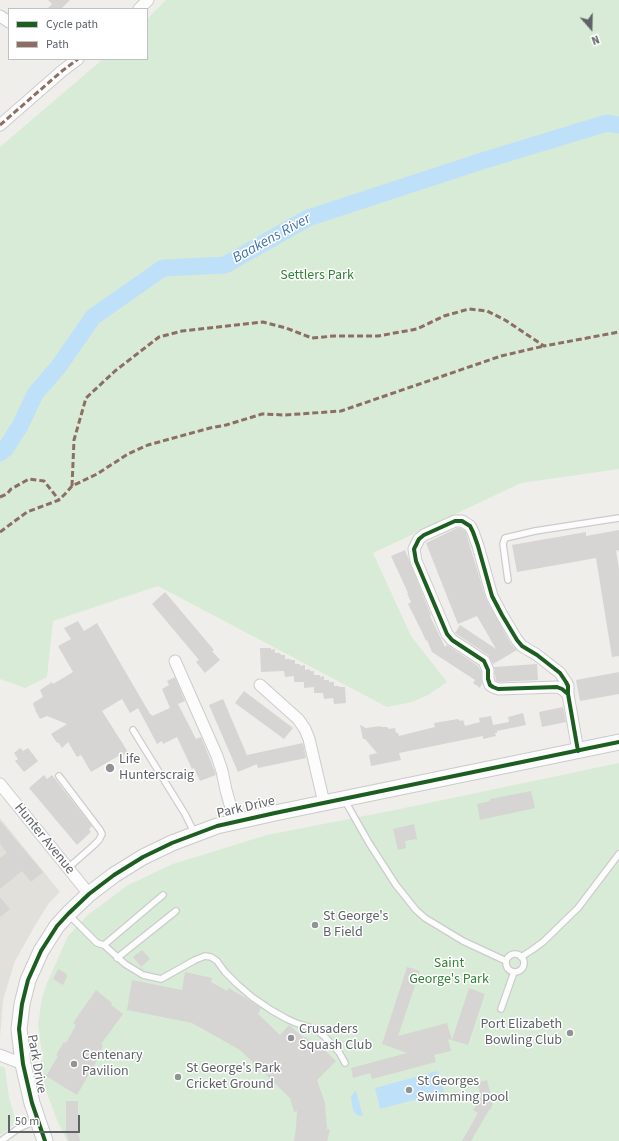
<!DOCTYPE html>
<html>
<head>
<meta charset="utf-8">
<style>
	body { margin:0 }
	#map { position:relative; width:619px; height:1141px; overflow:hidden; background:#efeeea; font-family:"Source Sans 3",sans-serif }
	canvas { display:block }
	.legend { position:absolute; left:8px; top:8px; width:140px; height:52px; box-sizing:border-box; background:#fff; border:1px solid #bfc1c3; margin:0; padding:5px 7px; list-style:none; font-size:12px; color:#5f6368 }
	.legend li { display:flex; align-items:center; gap:8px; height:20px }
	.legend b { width:20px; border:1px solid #bfc1c3 }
	.north { position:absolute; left:571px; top:8px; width:40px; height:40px; -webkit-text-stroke:3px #fff; paint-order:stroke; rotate:160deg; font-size:11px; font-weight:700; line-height:16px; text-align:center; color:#5f6368 }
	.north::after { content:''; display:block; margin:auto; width:14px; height:18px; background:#5f6368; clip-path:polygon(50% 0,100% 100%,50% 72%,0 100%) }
	.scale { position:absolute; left:8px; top:1115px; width:72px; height:18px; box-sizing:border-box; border:2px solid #5f6368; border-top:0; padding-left:5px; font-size:12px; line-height:14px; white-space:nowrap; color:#5f6368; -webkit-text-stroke:3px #fff; paint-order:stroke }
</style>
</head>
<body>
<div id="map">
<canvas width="619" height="1141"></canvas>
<ul class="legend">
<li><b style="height:5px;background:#1b5e20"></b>Cycle path</li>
<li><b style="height:5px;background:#8d6e63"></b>Path</li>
</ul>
<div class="north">N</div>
<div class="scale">50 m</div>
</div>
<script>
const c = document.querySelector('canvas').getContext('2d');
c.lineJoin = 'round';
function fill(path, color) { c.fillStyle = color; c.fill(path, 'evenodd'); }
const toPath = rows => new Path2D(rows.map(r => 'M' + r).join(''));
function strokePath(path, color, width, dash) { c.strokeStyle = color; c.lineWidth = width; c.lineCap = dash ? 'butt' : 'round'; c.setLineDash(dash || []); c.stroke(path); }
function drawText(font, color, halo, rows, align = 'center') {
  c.font = font + ' "Source Sans 3",sans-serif'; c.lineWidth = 3; c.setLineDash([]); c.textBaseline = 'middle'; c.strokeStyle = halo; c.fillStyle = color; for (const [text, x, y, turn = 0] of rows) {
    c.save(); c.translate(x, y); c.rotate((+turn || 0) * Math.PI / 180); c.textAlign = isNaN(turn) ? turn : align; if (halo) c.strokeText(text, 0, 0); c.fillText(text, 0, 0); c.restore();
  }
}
fill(toPath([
	[0,818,60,892,49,903,37,922,15,961,3,1000,0,1037]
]), '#e2e0da');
fill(toPath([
	[166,0,619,0,619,469,521,483,373,553,411,636,447,682,428,695,412,702,387,707,158,586,53,621,47,677,25,688,0,679,0,147,103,59,147,59,147,19],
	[619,763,619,1141,67,1141,57,1120,45,1088,41,1060,43,1060,38,1025,42,998,47,983,68,936,88,915,128,885,173,864,267,835,395,810],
	[0,1066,5,1068,9,1098,17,1124,12,1126,2,1134,0,1134]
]), '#d8ebd6');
fill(toPath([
	[438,1071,444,1092,380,1109,375,1088],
	[355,1091,356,1091,363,1116,357,1115,353,1110,351,1097]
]), '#bfe0f9');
strokePath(toPath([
	[0,453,6,448,20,426,35,394,59,366,93,317,163,268,225,265,308,218,482,161,607,123,619,125]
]), '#bfe0f9', 17);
fill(toPath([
	[48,0,70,0,61,9,47,9,52,4],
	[457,528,460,528,465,531,466,533,486,599,511,644,517,650,493,664,488,655,455,633,460,625,496,649,477,616,458,624,426,543],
	[619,530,619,550,616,551,619,569,619,656,612,657,596,558,517,572,512,545,586,532,586,536],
	[405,550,431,615,430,616,445,647,447,645,478,666,481,671,482,684,480,688,473,683,475,680,432,652,427,640,426,641,421,630,408,604,411,602,407,593,408,593,391,556],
	[165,592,214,650,212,651,220,660,205,673,196,662,199,660,152,604],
	[78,621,84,631,97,623,150,714,151,714,152,716,170,708,162,689,169,685,167,681,175,677,185,701,178,704,196,739,201,737,210,759,216,775,200,781,194,768,192,769,177,737,163,744,162,741,157,744,138,708,130,713,122,699,102,711,128,752,121,757,120,755,91,772,81,755,77,757,68,742,62,748,58,742,57,743,51,734,67,724,47,716,40,719,35,710,36,710,33,705,34,704,33,703,43,697,40,690,52,682,53,684,73,672,58,646,71,639,64,628],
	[260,648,271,648,271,650,275,649,275,653,280,653,281,655,285,655,285,659,290,659,291,660,295,660,295,664,300,664,300,666,305,665,305,670,310,669,310,671,314,671,314,675,320,675,320,677,324,676,324,680,329,680,329,682,334,682,334,686,339,686,339,687,345,687,346,703,334,704,333,698,324,699,323,693,314,693,314,687,304,688,304,682,294,682,294,676,285,677,284,671,261,672],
	[537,664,538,680,499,682,496,681,494,667],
	[619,672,619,694,580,701,576,680],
	[244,691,293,728,284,739,235,703],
	[223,699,247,755,303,743,306,758,258,768,257,764,238,772,209,705],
	[563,707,566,722,542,727,539,712],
	[523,713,526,725,497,731,497,733,495,733,496,736,483,739,483,736,478,737,399,753,401,760,371,766,369,755,377,753,365,739,363,739,360,725,366,728,381,726,381,727,387,727,389,729,395,728,396,733,398,733,399,736,435,727,434,723,458,719,460,721,463,720,465,726,480,722,479,718,491,716,493,725,509,722,508,717],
	[20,748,23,751,28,748,38,761,24,772,15,761,18,759,14,753],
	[44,775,47,779,52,775,92,826,89,829,91,832,77,845,29,788],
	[531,791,535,808,480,820,477,804,490,801,490,799],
	[0,821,43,872,31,882,22,871,0,889,0,858,7,853,0,844],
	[414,824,417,839,405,841,406,848,398,850,393,829],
	[0,897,10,909,0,917],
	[142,950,150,959,141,967,133,957],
	[407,967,420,971,398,1036,447,1023,452,1040,469,988,485,994,468,1045,448,1039,451,1051,434,1055,436,1062,372,1079,370,1073,353,1078,351,1068,407,1053,382,1044],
	[58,969,67,974,67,977,63,985,53,979],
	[185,972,212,978,211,982,227,991,229,988,247,999,261,1008,258,1014,280,1035,289,1025,304,1038,305,1037,312,1043,315,1041,336,1061,317,1080,325,1103,327,1129,330,1130,327,1141,294,1141,296,1128,297,1111,294,1112,290,1098,240,1050,192,1023,127,1010,132,980,182,990],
	[96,990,112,1003,111,1005,123,1014,101,1044,103,1046,101,1049,103,1050,77,1095,46,1076,58,1056,56,1055,64,1042,66,1043,76,1025,73,1023],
	[487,1080,493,1104,490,1110,489,1110,471,1141,462,1141,478,1113,473,1110,481,1097,477,1083],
	[66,1101,78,1101,78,1133,80,1141,69,1141,66,1133]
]), '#d6d5d3');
const lane = toPath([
	[508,580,503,544,505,538,535,531,619,518],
	[133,730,185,814,195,834],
	[59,776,100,830,102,834,99,840,93,846,68,868],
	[344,799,369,843,396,885,416,910,425,918,463,941,506,961],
	[69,915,97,943,104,945,125,964,143,975,161,979,195,960,205,956,211,957,217,961,225,972,237,984,252,997,271,1010,287,1019,296,1023,315,1029,324,1036,339,1052,345,1063],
	[104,945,163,895],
	'506 963a9 9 0 1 1 18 0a9 9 0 1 1-18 0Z',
	[521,957,532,950,543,942,578,908,619,854],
	[117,958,176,911],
	[501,1009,514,972],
	[1,1141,19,1128,37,1120]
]);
const street = toPath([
	[139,9,148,0],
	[0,16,9,22],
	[0,125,62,71,78,59],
	[175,661,217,756,222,771,226,790,235,822],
	[260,685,298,719,305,729,309,739,324,803],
	[568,694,562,689,557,687,498,689,493,687,490,685,488,679,488,670,484,661,452,640,447,634,416,561,414,549,419,539,424,535,455,521,462,521,470,526,473,532,478,546,492,596,502,615,517,640,522,646,537,655,560,673,566,682,568,686,568,694,578,751],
	[0,784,89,894],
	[0,1055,23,1064]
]);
const secondary = toPath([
	[45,1141,32,1103,23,1064,19,1029,22,1004,28,980,37,960,41,951,57,926,68,914,89,894,114,875,143,857,172,843,217,826,275,813,619,742]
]);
strokePath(lane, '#cbcccc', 8);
strokePath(street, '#cbcccc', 13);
strokePath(secondary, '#cacacb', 17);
strokePath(lane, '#fdfcfc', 5.5);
strokePath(street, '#fdfcfc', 11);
strokePath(secondary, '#fdfcfc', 15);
strokePath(toPath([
	[0,125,62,71,78,59],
	[72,486,74,440,86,398,115,371,159,337,182,331,263,322,286,328,312,338,334,336,378,336,417,329,444,316,469,309,487,311,505,320,544,346,619,332],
	[0,497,7,494,11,489,29,479,44,481,59,500],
	[0,532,27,512,59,500,65,494,72,486,97,474,128,454,148,445,210,428,226,425,262,414,285,415,341,411,501,356,544,346]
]), '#8d6e63', 3, [6, 3]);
strokePath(toPath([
	[568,694,562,689,557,687,498,689,493,687,490,685,488,679,488,670,484,661,452,640,447,634,416,561,414,549,419,539,424,535,455,521,462,521,470,526,473,532,478,546,492,596,502,615,517,640,522,646,537,655,560,673,566,682,568,686,568,694,578,751],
	[45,1141,32,1103,23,1064,19,1029,22,1004,28,980,37,960,41,951,57,926,68,914,89,894,114,875,143,857,172,843,217,826,275,813,619,742]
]), '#1b5e20', 4);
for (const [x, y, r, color] of [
	[110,768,5,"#919496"],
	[315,925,4,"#919496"],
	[570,1033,4,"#919496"],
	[291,1038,4,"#919496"],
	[74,1064,4,"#919496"],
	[178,1077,4,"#919496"],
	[409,1090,4,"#919496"]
]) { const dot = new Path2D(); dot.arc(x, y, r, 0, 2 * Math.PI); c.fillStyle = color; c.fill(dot); strokePath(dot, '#fff', 1.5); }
drawText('14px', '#348238', '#fff', [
	["Settlers Park",317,276],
	["Saint",449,964],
	["George's Park",449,980]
]);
drawText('14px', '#5f6368', '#fff', [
	["Life",119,760],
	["Hunterscraig",119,776],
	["St George's",323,917],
	["B Field",323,933],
	["Port Elizabeth",562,1025,"right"],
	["Bowling Club",562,1041,"right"],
	["Crusaders",299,1030],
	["Squash Club",299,1046],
	["Centenary",82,1056],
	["Pavilion",82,1072],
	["St George's Park",186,1069],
	["Cricket Ground",186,1085],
	["St Georges",417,1082],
	["Swimming pool",417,1098]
], 'left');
drawText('14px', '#5f6368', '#fff', [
	["Park Drive",246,808,-13],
	["Hunter Avenue",44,839,51],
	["Park Drive",36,1064,80]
]);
drawText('italic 15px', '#4174aa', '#fff', [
	["Baakens River",272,239,-29]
]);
</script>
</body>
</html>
